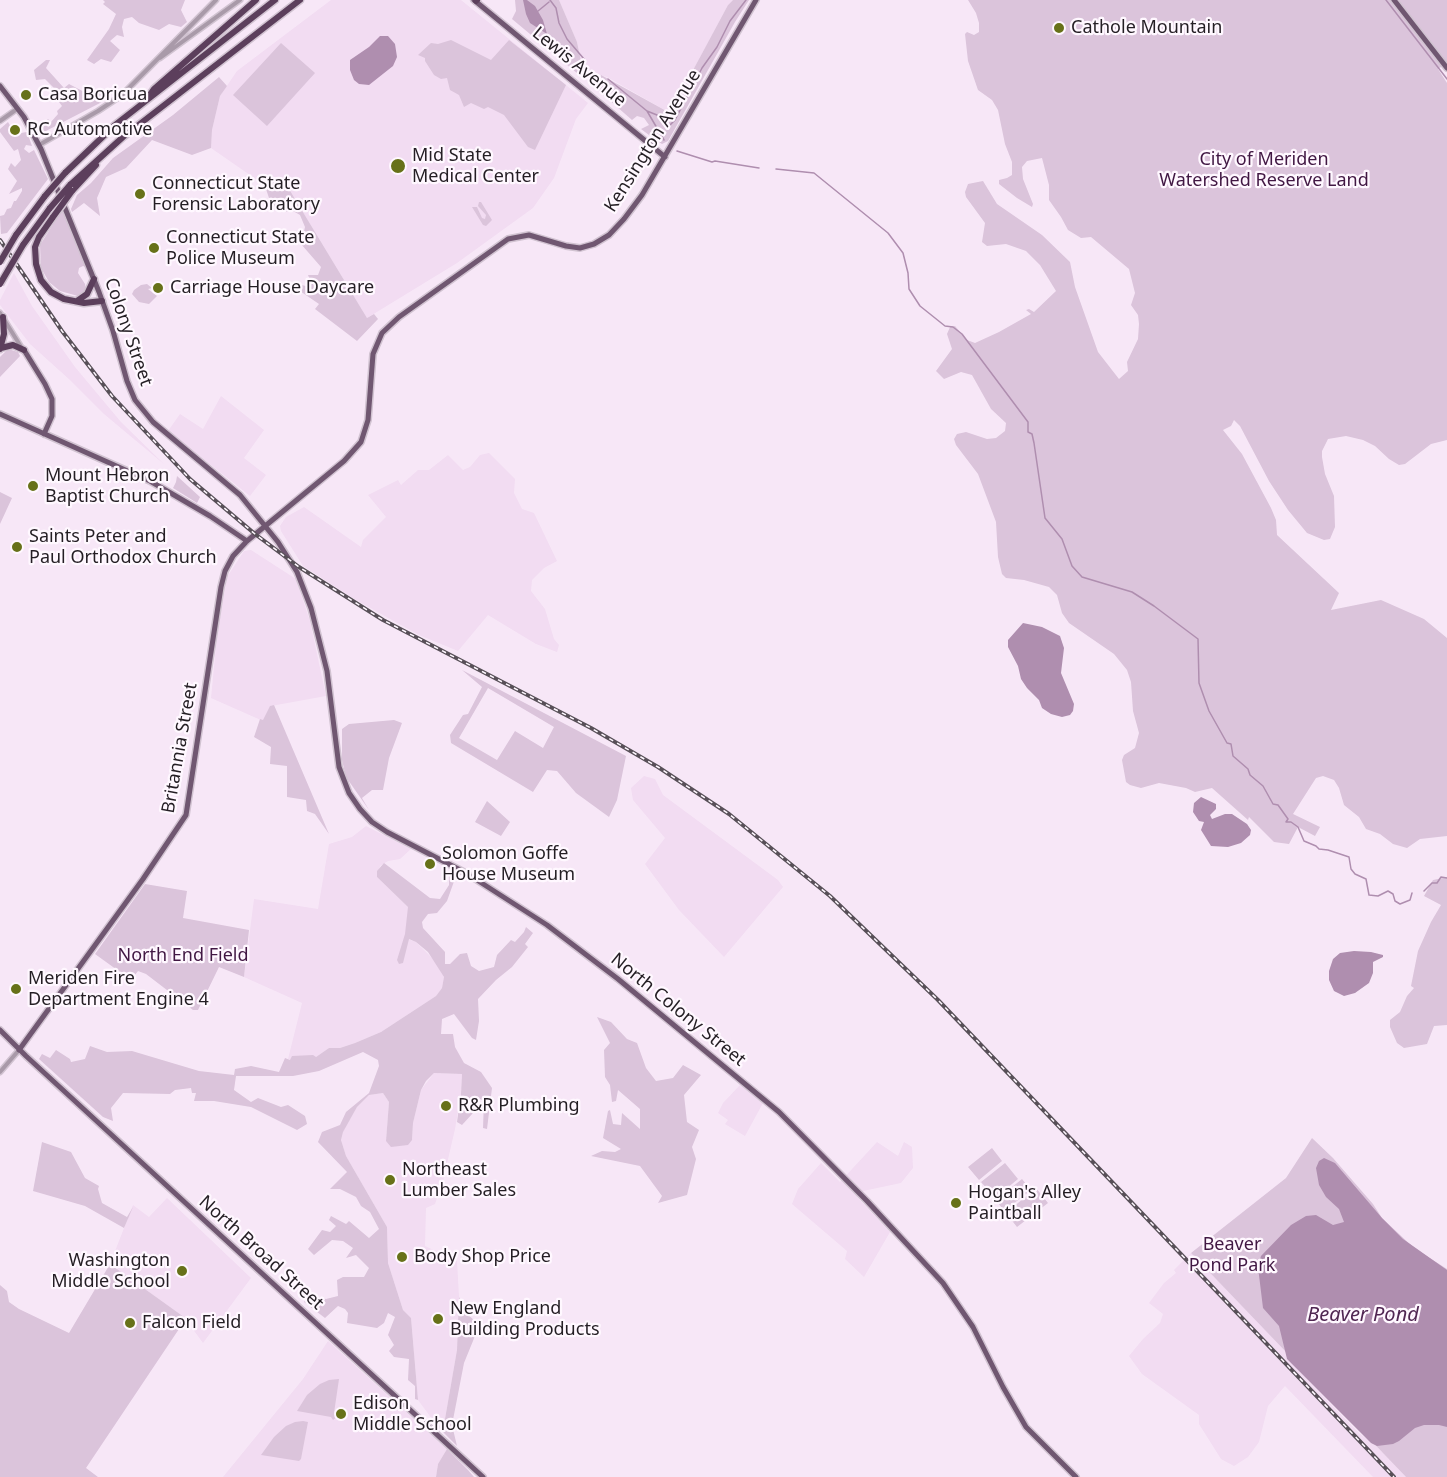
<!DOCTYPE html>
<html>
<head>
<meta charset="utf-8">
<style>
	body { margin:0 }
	canvas { display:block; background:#f7e7f7 }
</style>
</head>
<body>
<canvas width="1447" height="1477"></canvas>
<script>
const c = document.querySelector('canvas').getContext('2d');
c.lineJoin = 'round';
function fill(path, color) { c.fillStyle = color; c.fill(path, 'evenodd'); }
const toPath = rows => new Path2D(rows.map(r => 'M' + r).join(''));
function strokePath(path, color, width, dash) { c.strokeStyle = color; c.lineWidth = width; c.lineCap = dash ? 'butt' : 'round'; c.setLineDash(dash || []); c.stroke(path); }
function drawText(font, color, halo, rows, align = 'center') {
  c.font = font + ' "Noto Sans",sans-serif'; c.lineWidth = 4.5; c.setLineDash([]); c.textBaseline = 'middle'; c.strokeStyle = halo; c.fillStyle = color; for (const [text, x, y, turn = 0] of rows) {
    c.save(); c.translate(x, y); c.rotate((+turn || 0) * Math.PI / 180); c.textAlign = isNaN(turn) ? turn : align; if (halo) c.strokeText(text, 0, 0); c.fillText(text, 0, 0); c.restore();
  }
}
fill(toPath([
	[331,0,461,0,588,103,576,119,554,178,533,208,457,263,367,318,289,189,262,180,260,182,211,148,212,130,220,96,237,71],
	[559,0,733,0,728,5,670,113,607,77,591,72,582,66,577,42],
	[14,273,32,306,75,367,121,422,165,465,104,414,70,380,30,344,0,305,0,300],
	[221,396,264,430,244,458,266,475,250,496,168,431,180,414,203,429],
	[489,453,515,479,514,493,522,509,534,513,557,561,544,568,532,580,531,591,545,609,554,639,559,645,557,652,536,644,488,615,458,651,419,635,356,600,303,566,281,531,280,526,286,517,304,507,361,547,363,540,386,517,368,495,398,480,401,485,418,470,429,470,448,455,463,470,470,467,480,455],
	[251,550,296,579,310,621,326,696,271,706,263,721,211,698,217,636,227,577,244,551],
	[644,776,655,779,663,795,778,880,783,887,724,957,679,910,645,864,665,838,633,800,631,788],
	[366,826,411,849,400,859,388,861,380,866,377,877,408,907,408,939,416,942,436,962,444,977,442,988,436,996,381,1032,355,1043,340,1048,329,1048,316,1057,291,1060,288,1059,302,1003,244,977,254,899,318,909,329,844,352,837],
	[434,1073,462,1074,461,1094,455,1129,443,1181,435,1204,426,1208,425,1246,457,1261,459,1297,457,1350,445,1419,438,1427,418,1400,411,1318,403,1310,388,1263,387,1227,346,1156,341,1140,343,1131,357,1107,369,1095,383,1093,389,1102,386,1141,412,1140,413,1123,421,1090],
	[740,1085,763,1103,745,1136,725,1124,728,1120,718,1113,723,1103],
	[877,1142,898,1156,904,1142,912,1147,913,1168,901,1183,863,1191,857,1197,890,1232,864,1277,845,1259,847,1251,792,1204,798,1189,821,1163,840,1182],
	[167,1198,251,1278,203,1343,184,1317,110,1264,133,1205,149,1217],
	[1191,1253,1285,1351,1287,1359,1359,1433,1375,1445,1406,1477,1373,1477,1285,1386,1268,1406,1259,1442,1248,1457,1234,1466,1221,1459,1199,1424,1199,1415,1142,1374,1129,1356,1143,1339,1160,1323,1163,1314,1149,1303,1164,1283,1176,1273,1174,1270],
	[328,1341,447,1449,438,1464,436,1477,223,1477,303,1379]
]), '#f2dcf2');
fill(toPath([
	[103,0,185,0,181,10,187,22,181,27,169,24,159,30,139,23,132,17,124,19,122,27,124,37,117,35,110,41,120,50,111,62,101,59,94,64,87,60,109,29,116,14,103,4,105,2],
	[515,0,559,0,577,42,582,66,589,70,586,74,582,76,578,74,512,19,516,11],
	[733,0,749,0,735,22,668,141,662,144,653,138,641,129,649,125,644,118,637,116,632,120,600,92,598,82,601,75,670,113,728,5],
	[968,0,1447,0,1447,63,1438,69,1447,83,1447,440,1431,444,1405,464,1399,465,1389,459,1375,446,1363,440,1346,436,1328,439,1322,451,1322,457,1325,474,1334,496,1335,527,1330,539,1324,540,1307,533,1288,510,1269,481,1240,426,1234,420,1231,426,1223,430,1242,454,1271,508,1276,520,1277,535,1339,593,1331,610,1381,600,1424,619,1447,638,1447,836,1420,839,1407,848,1393,844,1380,834,1366,829,1359,817,1344,805,1339,788,1334,780,1323,776,1316,778,1293,814,1320,827,1315,836,1298,827,1289,844,1274,842,1249,817,1248,820,1212,788,1195,792,1186,788,1159,783,1141,788,1130,785,1126,782,1122,760,1124,755,1135,748,1139,733,1133,711,1131,682,1127,670,1114,654,1069,623,1062,613,1057,595,1049,587,1024,580,1006,578,1002,574,998,557,996,522,978,474,956,445,954,439,957,434,966,432,987,439,996,438,1005,431,1006,423,991,409,972,375,961,372,944,379,936,371,952,349,947,334,950,327,955,326,967,340,975,343,999,332,1031,314,1026,310,1029,309,1034,312,1056,291,1040,265,1026,251,1006,244,987,246,982,242,985,223,966,197,965,192,968,184,983,181,997,204,1042,235,1070,262,1075,287,1098,352,1119,379,1128,371,1127,362,1138,339,1139,324,1138,315,1131,305,1135,293,1129,269,1091,237,1081,238,1068,230,1061,217,1049,200,1049,185,1042,158,1027,161,1022,167,1023,179,1033,204,1032,207,1017,198,999,184,999,180,1007,178,1012,175,1012,162,1005,144,998,110,992,100,978,90,968,61,965,34,967,32,974,35,979,32,979,23,976,13],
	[451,40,491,60,509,40,566,85,535,150,528,147,504,115,488,107,484,109,471,103,464,107,459,95,450,90,447,78,441,79,434,75,425,61,425,58,418,55,431,43,438,44],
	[281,43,315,73,267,126,233,95],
	[46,60,50,60,46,68,64,88,69,84,92,96,105,92,110,95,100,103,40,134,38,131,46,124,45,122,48,119,51,122,58,114,57,111,62,106,59,102,65,93,54,88,45,79,36,80,34,70],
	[219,77,227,86,220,96,212,130,211,148,192,155,152,140,126,168,106,177,97,198,100,216,84,203,72,212,71,209,77,195,91,183,113,158,173,115],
	[8,122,15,134,27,132,32,146,26,145,24,149,29,153,34,150,48,179,7,233,1,234,0,216,4,215,7,209,11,208,14,201,16,201,22,191,22,188,9,194,17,181,8,169,11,163,15,167,21,160,18,149,14,151,0,132,0,129],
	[262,180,271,180,289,189,367,318,374,314,378,319,357,341,315,309,319,304,294,287,295,283,309,287,310,280,308,275,318,275,321,267,301,244,305,227,300,215,293,211,282,212,271,204,266,189,260,182],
	[479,202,481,202,492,220,486,226,483,225,472,207,477,207,482,218,485,219,486,215,478,206],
	[62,210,86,267,83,266,79,268,78,273,85,284,86,290,78,296,60,291,49,282,41,268,40,245],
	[147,284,152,288,148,289,157,296,149,304,139,302,132,294,134,290,141,285],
	[8,349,18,352,20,356,0,377,0,357],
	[177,476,200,497,197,503,173,488,176,482],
	[0,492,12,498,0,524],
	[462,670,626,756,617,800,609,817,576,793,557,771,547,770,533,792,451,743,450,735,463,715,468,714,482,687],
	[488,688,554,727,543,748,515,731,497,760,459,738],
	[274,705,329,834,315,814,307,811,306,800,287,797,287,766,270,764,271,747,254,737,260,719,263,720,270,706],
	[394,720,402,723,389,758,383,790,372,790,362,798,369,810,346,777,342,760,342,729,349,724],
	[487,801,510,822,501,836,475,822],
	[384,863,430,898,440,899,449,885,449,876,457,873,447,901,437,913,428,914,422,922,423,928,445,952,445,964,450,964,460,954,467,953,471,966,479,971,494,967,497,955,511,940,515,942,524,932,526,927,533,933,525,944,528,947,512,967,496,980,478,999,479,1021,476,1040,472,1038,454,1014,442,1019,441,1034,453,1034,455,1047,464,1063,481,1072,492,1088,487,1129,483,1128,484,1101,480,1099,473,1102,473,1113,462,1125,457,1122,461,1094,462,1074,434,1073,426,1081,421,1090,413,1123,412,1140,408,1145,391,1147,386,1141,389,1102,383,1093,369,1095,357,1107,343,1132,341,1140,346,1156,387,1227,388,1263,403,1310,411,1318,418,1400,415,1399,415,1386,408,1380,409,1359,394,1357,389,1351,394,1345,388,1335,395,1317,388,1313,384,1323,377,1328,347,1323,348,1313,345,1309,338,1306,325,1318,304,1302,310,1295,326,1299,338,1296,337,1280,343,1277,364,1277,369,1268,356,1255,346,1258,353,1248,343,1241,332,1240,314,1255,308,1249,322,1230,330,1232,336,1226,329,1220,331,1216,346,1224,349,1221,369,1238,379,1229,370,1212,361,1206,356,1197,340,1189,330,1189,347,1172,318,1142,322,1132,340,1125,346,1112,369,1093,379,1066,378,1060,363,1052,319,1071,293,1076,236,1076,234,1090,251,1102,258,1098,281,1107,288,1105,305,1116,307,1124,297,1130,251,1107,214,1101,194,1101,196,1093,192,1093,191,1088,175,1090,170,1094,123,1093,111,1108,113,1121,103,1117,39,1059,42,1054,50,1058,56,1050,70,1059,71,1062,85,1059,90,1046,107,1052,132,1051,199,1071,234,1075,235,1069,251,1066,279,1072,285,1058,290,1060,292,1056,313,1055,316,1057,329,1048,340,1048,355,1043,381,1032,436,996,442,988,444,977,428,952,416,942,409,939,403,963,399,964,397,960,405,934,408,907,377,877,377,871],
	[1447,877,1447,1025,1434,1026,1427,1044,1404,1048,1397,1043,1390,1027,1390,1020,1400,1012,1407,996,1414,988,1411,986,1418,951,1431,922,1441,905,1424,896,1433,880],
	[145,884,187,891,183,918,249,930,244,977,219,967,198,1010,193,1010,146,974,138,971,131,980,95,954],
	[597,1017,611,1022,627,1039,637,1043,646,1068,656,1081,673,1078,683,1065,701,1075,684,1095,687,1122,699,1130,692,1147,696,1159,687,1195,658,1203,662,1196,640,1166,591,1156,602,1151,615,1152,621,1149,603,1138,608,1111,610,1110,613,1124,621,1125,622,1113,640,1129,640,1109,618,1090,616,1101,612,1102,610,1085,605,1077,604,1050,610,1043],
	[1312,1138,1333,1158,1373,1204,1382,1218,1414,1248,1447,1269,1447,1477,1406,1477,1191,1253,1286,1178],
	[42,1142,71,1152,85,1178,99,1186,98,1189,102,1203,127,1217,133,1207,124,1228,85,1206,33,1191],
	[992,1148,1002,1161,979,1180,968,1167],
	[1005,1163,1018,1179,995,1198,981,1182],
	[1022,1179,1031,1190,1004,1211,996,1200],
	[1036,1188,1048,1203,1017,1227,1006,1213],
	[110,1264,184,1317,179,1329,86,1468,98,1477,0,1477,0,1285,7,1291,9,1302,19,1309,69,1333],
	[459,1297,466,1313,483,1328,475,1336,464,1363,452,1425,457,1446,438,1427,445,1419,457,1350],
	[339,1379,334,1413,337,1417,333,1420,331,1417,297,1411,307,1395,320,1384,329,1380],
	[303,1421,308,1422,301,1459,299,1461,261,1455,274,1437,286,1426,295,1422],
	[447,1449,468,1470,474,1477,436,1477,438,1464]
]), '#dbc4db');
fill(toPath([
	[523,0,527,0,535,6,543,20,547,34,530,23,526,14],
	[380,36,388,36,395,44,397,57,393,66,369,85,359,84,354,80,350,70,350,60,369,47],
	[1023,623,1042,627,1060,636,1064,648,1061,673,1074,704,1073,711,1070,715,1062,717,1051,714,1042,708,1039,700,1027,688,1021,679,1018,666,1008,647,1008,640],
	[1201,797,1216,804,1216,809,1210,815,1212,819,1225,814,1232,814,1247,824,1251,830,1250,835,1241,843,1228,847,1211,846,1201,830,1204,822,1199,821,1193,812,1194,803],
	[1354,951,1371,952,1383,955,1383,957,1373,962,1373,973,1369,983,1355,993,1344,996,1334,991,1329,980,1329,971,1333,959,1340,953],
	[1324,1158,1335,1163,1382,1218,1403,1239,1447,1270,1447,1427,1439,1425,1424,1425,1415,1428,1399,1441,1393,1444,1377,1446,1371,1443,1287,1359,1279,1326,1263,1308,1258,1267,1261,1256,1291,1225,1306,1216,1316,1215,1333,1225,1344,1222,1339,1209,1326,1197,1319,1185,1316,1168,1319,1161]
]), '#af8eaf');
strokePath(toPath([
	[550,0,556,8,559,23,567,39,584,59],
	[1386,0,1447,79],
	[538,11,549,2],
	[608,79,647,111,664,140],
	[647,111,657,115,665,126,669,126,675,120,702,68,717,47,730,21,746,0],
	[677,151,712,162,715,161,759,168],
	[776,169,814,173,888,233,903,253,908,273,909,289,920,306,945,326,953,327,962,334,1028,422,1028,432,1032,434,1034,443,1045,518,1062,539,1072,566,1082,577,1132,592,1154,606,1198,639,1199,683,1209,711,1227,743,1231,744,1233,756,1248,769,1250,775,1263,786,1273,804,1278,805,1288,819,1286,822,1291,822,1298,827,1304,841,1316,846,1319,849,1328,850,1349,857,1351,869,1355,874,1366,879,1369,895,1378,896,1388,891,1393,894,1395,901,1400,904,1410,900,1412,893],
	[1424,891,1432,883,1437,883,1441,877,1447,878]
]), '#af8eaf', 1.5);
const minor = toPath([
	[160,58,240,0],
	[0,121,17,109],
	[39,145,98,111,122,95,216,0],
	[0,313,23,350],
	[0,1072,19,1050]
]);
const major = toPath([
	[474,0,665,157],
	[1394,0,1447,68],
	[0,86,24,117,41,149,99,292,113,331,127,381,135,400,153,422,240,495,278,542,297,572,311,608,327,671,339,767,349,793,360,809,372,822,387,832,466,873,547,925,618,979,779,1112,867,1201,943,1283,973,1327,1003,1387,1026,1427,1076,1477],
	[24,350,45,384,52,399,52,416,44,434],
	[0,414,150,481,210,516,247,541],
	[0,1030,26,1056,483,1477],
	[19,1050,143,879,186,815,221,587,225,571,233,556,247,541,344,461,361,442,368,420,373,354,382,333,399,317,508,239,529,235,566,246,580,248,594,244,609,235,624,219,642,195,756,0]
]);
const highway = toPath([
	[476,1,477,0],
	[149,96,154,89,256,0],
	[65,173,115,125,275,0],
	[70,185,123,137,300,0],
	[72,191,96,165],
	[53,217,39,237,35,247,36,264,41,280,51,292,64,299,84,303,102,301],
	[16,235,45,196],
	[23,245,50,208],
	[77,301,87,294,94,279],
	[1,348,13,345,24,350],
	[0,349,4,334,3,317]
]);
strokePath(minor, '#d1c3d1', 7);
strokePath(major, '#d1c3d1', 8);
strokePath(highway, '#d1c3d1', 9);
strokePath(minor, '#a99aa9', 4);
strokePath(major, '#705771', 5);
strokePath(highway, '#5c3f5c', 6);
const rail = toPath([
	[0,240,62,331,112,396,190,479,255,534,299,567,383,620,591,728,658,767,729,814,830,896,938,1000,1394,1477]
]);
strokePath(rail, '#585058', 4);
strokePath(rail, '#fff8ff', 1.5, [4.5]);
const highwayBridge = toPath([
	[45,196,65,173],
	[50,208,70,185],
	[53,217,72,191],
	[0,262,16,235],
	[0,284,23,245]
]);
strokePath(highwayBridge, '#d1c3d1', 9, []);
strokePath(highwayBridge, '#5c3f5c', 6);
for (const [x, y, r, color] of [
	[1059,28,6,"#677119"],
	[26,95,6,"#677119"],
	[15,130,6,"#677119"],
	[398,166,8,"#677119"],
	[140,194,6,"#677119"],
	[154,248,6,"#677119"],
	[158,288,6,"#677119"],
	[33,486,6,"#677119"],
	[17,547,6,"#677119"],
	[430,864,6,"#677119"],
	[16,989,6,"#677119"],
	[446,1106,6,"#677119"],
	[390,1180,6,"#677119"],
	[956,1203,6,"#677119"],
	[402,1257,6,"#677119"],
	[182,1271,6,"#677119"],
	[438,1319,6,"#677119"],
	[130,1323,6,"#677119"],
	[341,1414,6,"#677119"]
]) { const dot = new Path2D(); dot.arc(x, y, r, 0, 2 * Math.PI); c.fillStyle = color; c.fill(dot); strokePath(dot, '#fff8ff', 2); }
drawText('18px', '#241e24', '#fff8ff', [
	["Cathole Mountain",1071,28],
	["Casa Boricua",38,95],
	["RC Automotive",27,130],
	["Mid State",412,156],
	["Medical Center",412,177],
	["Connecticut State",152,184],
	["Forensic Laboratory",152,205],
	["Connecticut State",166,238],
	["Police Museum",166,259],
	["Carriage House Daycare",170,288],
	["Mount Hebron",45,476],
	["Baptist Church",45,497],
	["Saints Peter and",29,537],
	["Paul Orthodox Church",29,558],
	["Solomon Goffe",442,854],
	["House Museum",442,875],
	["Meriden Fire",28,979],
	["Department Engine 4",28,1000],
	["R&R Plumbing",458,1106],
	["Northeast",402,1170],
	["Lumber Sales",402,1191],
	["Hogan's Alley",968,1193],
	["Paintball",968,1214],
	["Body Shop Price",414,1257],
	["Washington",170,1261,"right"],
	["Middle School",170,1282,"right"],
	["New England",450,1309],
	["Building Products",450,1330],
	["Falcon Field",142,1323],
	["Edison",353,1404],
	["Middle School",353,1425]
], 'left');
drawText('18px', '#241e24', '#fff8ff', [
	["Lewis Avenue",579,67,39],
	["Kensington Avenue",653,141,-58],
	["Colony Street",128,332,71],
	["Britannia Street",180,748,-80],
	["North Colony Street",678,1010,39],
	["North Broad Street",261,1253,42]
]);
drawText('18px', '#411743', '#fff8ff', [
	["City of Meriden",1264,160],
	["Watershed Reserve Land",1264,181],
	["North End Field",183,956],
	["Beaver",1232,1245],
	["Pond Park",1232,1266]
]);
drawText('italic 20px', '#502652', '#fff8ff', [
	["Beaver Pond",1363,1315]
]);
</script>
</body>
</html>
